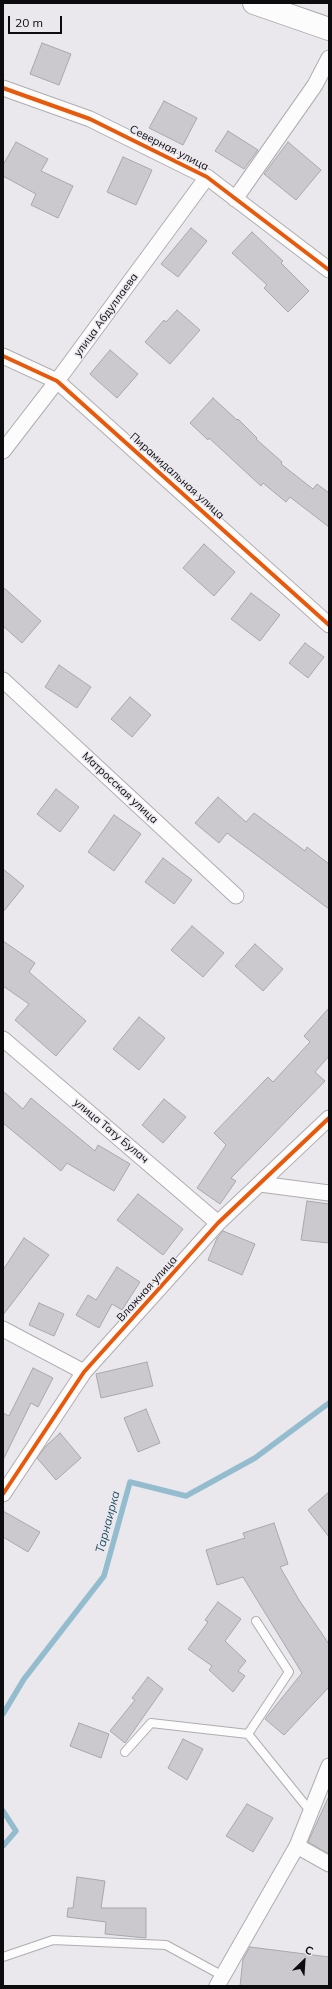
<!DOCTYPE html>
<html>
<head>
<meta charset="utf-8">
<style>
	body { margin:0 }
	#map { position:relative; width:332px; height:1989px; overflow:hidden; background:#ebe8ed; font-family:Mulish,sans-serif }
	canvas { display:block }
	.frame { position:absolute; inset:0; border:4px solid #0c0b0d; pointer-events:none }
	.north { position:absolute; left:284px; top:1941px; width:40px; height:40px; -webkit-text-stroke:3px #ebe7ee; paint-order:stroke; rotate:25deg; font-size:11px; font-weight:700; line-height:16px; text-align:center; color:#0c0b0d }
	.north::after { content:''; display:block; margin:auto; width:14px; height:18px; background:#0c0b0d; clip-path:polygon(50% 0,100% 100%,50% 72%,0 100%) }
	.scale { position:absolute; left:8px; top:16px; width:54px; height:18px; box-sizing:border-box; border:2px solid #0c0b0d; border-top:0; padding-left:5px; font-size:12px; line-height:14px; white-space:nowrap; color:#0c0b0d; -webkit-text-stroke:3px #ebe7ee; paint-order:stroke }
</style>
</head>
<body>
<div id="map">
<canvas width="332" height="1989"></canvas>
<div class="frame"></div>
<div class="north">С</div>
<div class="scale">20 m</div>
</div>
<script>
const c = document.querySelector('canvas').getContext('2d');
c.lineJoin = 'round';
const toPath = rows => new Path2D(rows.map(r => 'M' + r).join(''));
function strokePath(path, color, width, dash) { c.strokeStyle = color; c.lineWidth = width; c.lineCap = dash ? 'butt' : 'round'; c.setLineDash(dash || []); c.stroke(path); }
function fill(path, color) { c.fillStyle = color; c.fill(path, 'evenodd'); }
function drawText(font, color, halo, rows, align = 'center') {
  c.font = font + ' Mulish,sans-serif'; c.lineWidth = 3; c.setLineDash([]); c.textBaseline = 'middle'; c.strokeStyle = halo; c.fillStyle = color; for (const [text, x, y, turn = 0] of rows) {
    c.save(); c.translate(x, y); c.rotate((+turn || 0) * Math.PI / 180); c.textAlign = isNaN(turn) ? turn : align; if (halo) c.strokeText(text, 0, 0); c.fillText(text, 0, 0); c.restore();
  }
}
strokePath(toPath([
	[3,1714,24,1679,104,1576,130,1482,186,1496,255,1458,329,1403],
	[3,1811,16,1831,3,1846]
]), '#93bdce', 5.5);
const building = toPath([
	[42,43,71,54,59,85,30,74,42,43],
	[164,101,197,118,183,145,149,128,164,101],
	[228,131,258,150,244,169,215,151,228,131],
	[16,142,48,159,41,171,73,186,58,218,31,205,36,194,3,176,3,165,16,142],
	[288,142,321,170,296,200,264,174,288,142],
	[123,157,152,170,136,205,107,192,123,157],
	[191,228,207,241,178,277,161,264,191,228],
	[252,232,283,261,281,263,309,291,288,312,264,288,267,285,232,253,252,232],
	[177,310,200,330,170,364,145,342,164,320,166,322,177,310],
	[110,350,138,374,117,398,90,374,110,350],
	[213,398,237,420,238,419,257,438,256,439,282,462,281,464,313,489,317,484,329,493,329,527,290,497,286,502,263,483,261,486,209,438,208,440,190,423,213,398],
	[204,544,235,572,214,596,183,568,204,544],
	[3,587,41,621,22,643,3,626,3,587],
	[251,593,280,615,260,641,231,619,251,593],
	[305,643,324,657,308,678,289,663,305,643],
	[59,665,91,687,77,708,45,687,59,665],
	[130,697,151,715,132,737,111,719,130,697],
	[56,789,79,807,60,832,37,814,56,789],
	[218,797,246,822,254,813,305,851,307,847,329,864,329,909,227,833,219,843,195,823,218,797],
	[114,815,141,834,114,871,88,852,114,815],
	[163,858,192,880,174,904,145,882,163,858],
	[3,869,24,886,3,912,3,869],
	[192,926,224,953,203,977,171,950,192,926],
	[3,941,35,963,29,972,86,1021,56,1056,15,1020,29,1004,3,986,3,941],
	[255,944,283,969,263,991,235,966,255,944],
	[329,1008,329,1056,315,1072,325,1081,231,1178,236,1181,220,1204,197,1188,226,1145,214,1133,268,1077,273,1082,310,1042,304,1036,329,1008],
	[139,1017,165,1038,139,1070,113,1049,139,1017],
	[3,1091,23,1109,31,1098,95,1151,98,1145,130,1164,114,1191,67,1163,61,1171,3,1123,3,1091],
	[164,1099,186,1117,163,1143,142,1125,164,1099],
	[138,1194,183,1229,163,1255,117,1220,138,1194],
	[307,1201,329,1204,329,1243,301,1240,307,1201],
	[223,1231,255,1244,242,1275,208,1260,217,1238,223,1231],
	[24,1238,49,1255,3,1315,3,1270,24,1238],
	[117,1267,140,1282,122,1310,112,1304,99,1328,76,1315,88,1295,96,1300,117,1267],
	[39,1303,64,1314,54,1336,29,1325,39,1303],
	[147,1362,153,1386,101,1398,96,1374,147,1362],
	[33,1368,53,1378,38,1407,31,1403,3,1460,3,1413,9,1416,33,1368],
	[146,1409,160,1443,138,1452,124,1418,146,1409],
	[60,1433,81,1458,56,1480,37,1458,46,1446,60,1433],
	[329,1492,329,1537,308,1510,329,1492],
	[3,1511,40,1532,28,1552,3,1537,3,1511],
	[274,1523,288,1564,280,1567,299,1600,329,1644,329,1687,284,1735,265,1719,302,1673,243,1577,217,1585,206,1550,245,1538,243,1533,274,1523],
	[218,1602,241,1619,225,1641,246,1661,238,1671,245,1676,233,1692,209,1670,212,1666,188,1649,208,1622,205,1620,218,1602],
	[148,1677,163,1689,125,1743,110,1731,135,1700,132,1698,148,1677],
	[79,1723,109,1734,101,1758,70,1746,79,1723],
	[183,1739,203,1749,187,1780,168,1768,183,1739],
	[329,1796,329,1854,308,1842,329,1796],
	[247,1804,273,1818,253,1852,226,1836,247,1804],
	[77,1877,105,1881,101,1908,146,1908,146,1938,105,1934,106,1922,67,1917,68,1908,73,1908,77,1877],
	[250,1947,329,1957,329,1986,240,1986,243,1959,250,1947]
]);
fill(building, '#cbc9cd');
strokePath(building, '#a9a7aa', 1);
const lane = toPath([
	[256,1621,289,1672,248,1734,311,1812],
	[125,1752,151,1723,248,1734],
	[3,1957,53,1940,166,1945,223,1976]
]);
const street = toPath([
	[3,88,90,119,207,177,329,270],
	[235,199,315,85,329,58],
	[3,356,57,381,329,625],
	[3,451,57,381,207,177],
	[3,680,236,896],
	[3,1039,218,1223],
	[260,1184,329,1193],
	[3,1329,84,1372],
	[3,1494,84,1372,218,1223,329,1118],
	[297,1846,329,1864],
	[217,1986,297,1846,329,1766]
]);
const secondary = toPath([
	[254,3,329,29]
]);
strokePath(lane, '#aeadb0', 10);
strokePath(street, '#aeadb0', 17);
strokePath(secondary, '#aeadb0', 24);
strokePath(lane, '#fcfcfc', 8);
strokePath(street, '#fcfcfc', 15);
strokePath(secondary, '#fcfcfc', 22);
strokePath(toPath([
	[3,88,90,119,207,177,329,270],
	[3,356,57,381,329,625],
	[3,1494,84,1372,218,1223,329,1118]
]), '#e8590c', 4);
drawText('11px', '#0c0b0d', '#ebe7ee', [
	["Северная улица",169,148,27],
	["улица Абдуллаева",106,315,-54],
	["Пирамидальная улица",177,476,42],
	["Матросская улица",120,788,43],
	["улица Тату Булач",111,1131,40],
	["Влажная улица",147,1289,-48]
]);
drawText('italic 12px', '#1b4e5f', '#ebe7ee', [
	["Тарнаирка",108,1522,-75]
]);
</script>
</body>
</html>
